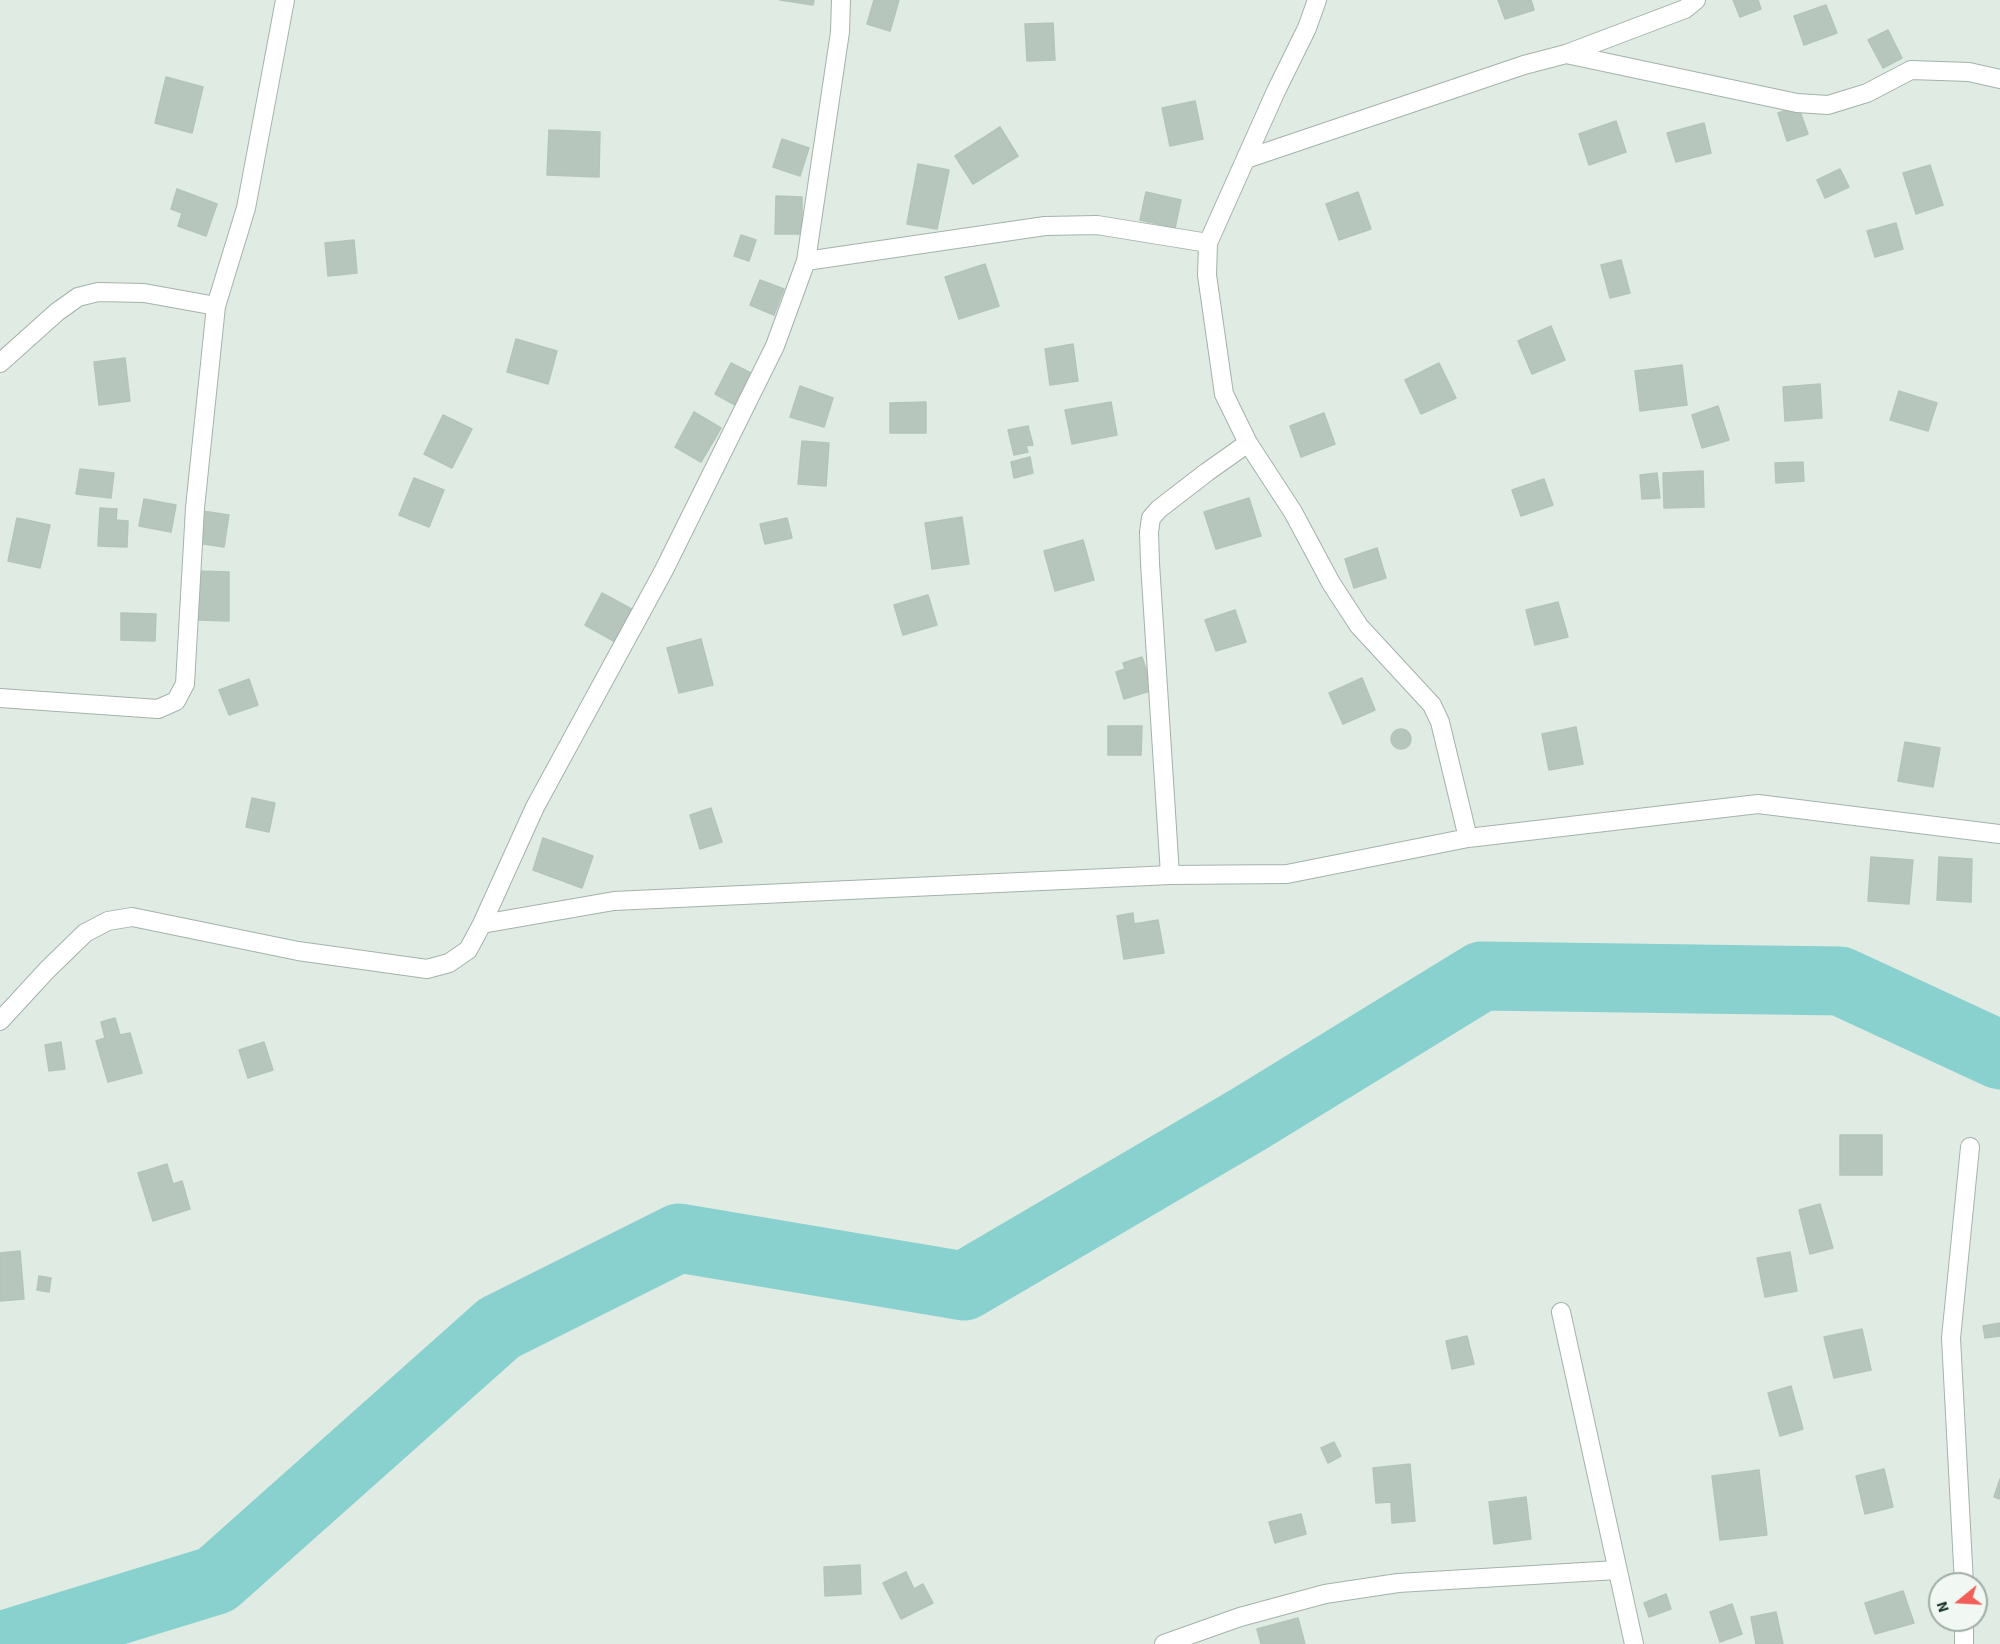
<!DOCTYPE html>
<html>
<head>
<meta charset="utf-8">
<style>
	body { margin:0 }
	#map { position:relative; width:2000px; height:1644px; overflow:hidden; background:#e0ebe4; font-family:"Source Sans 3",sans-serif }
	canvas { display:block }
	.north { position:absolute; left:1928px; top:1572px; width:60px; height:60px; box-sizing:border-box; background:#f1f8f3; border:2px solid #9eada5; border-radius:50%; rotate:252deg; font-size:16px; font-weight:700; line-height:24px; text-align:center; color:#213c2f }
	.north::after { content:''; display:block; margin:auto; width:21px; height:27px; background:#f25f58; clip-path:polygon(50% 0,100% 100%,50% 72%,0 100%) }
</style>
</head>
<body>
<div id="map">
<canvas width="2000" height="1644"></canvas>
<div class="north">N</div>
</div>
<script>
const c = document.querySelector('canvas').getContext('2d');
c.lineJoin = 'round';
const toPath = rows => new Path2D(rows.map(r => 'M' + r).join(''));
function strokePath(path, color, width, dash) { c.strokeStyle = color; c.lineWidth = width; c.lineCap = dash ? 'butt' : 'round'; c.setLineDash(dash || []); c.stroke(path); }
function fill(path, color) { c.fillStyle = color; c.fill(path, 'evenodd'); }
strokePath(toPath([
	[8,1644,216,1580,499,1328,679,1238,964,1286,1249,1119,1482,976,1840,981,2000,1055]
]), '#88d1ce', 69);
const building = toPath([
	[780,0,814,0,813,5,780,0],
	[874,0,899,0,890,31,867,24,874,0],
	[1498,0,1531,0,1534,10,1505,19,1498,0],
	[1733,0,1758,0,1761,9,1740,17,1733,0],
	[1826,5,1837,33,1804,45,1794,16,1826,5],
	[1053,23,1055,60,1027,61,1025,24,1053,23],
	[1888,30,1902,58,1883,68,1868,40,1888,30],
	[166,77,203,87,192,133,155,123,166,77],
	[1195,101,1203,139,1170,146,1162,108,1195,101],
	[1798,106,1808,134,1787,141,1778,113,1798,106],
	[1616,121,1626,152,1589,165,1579,134,1616,121],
	[1704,123,1711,153,1676,162,1667,133,1704,123],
	[1000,127,1018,156,973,184,955,156,1000,127],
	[549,130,600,132,599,177,547,175,549,130],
	[782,139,809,148,800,176,773,167,782,139],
	[918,164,949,170,937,229,907,224,918,164],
	[1930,165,1943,205,1916,214,1903,173,1930,165],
	[1840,169,1849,187,1825,198,1817,180,1840,169],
	[177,189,217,204,206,236,178,226,182,213,171,209,177,189],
	[1146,192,1181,200,1175,228,1140,220,1146,192],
	[1358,192,1371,229,1339,240,1326,204,1358,192],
	[776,196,802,197,802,234,775,234,776,196],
	[1896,223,1903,249,1875,257,1867,231,1896,223],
	[741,235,756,240,749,261,734,256,741,235],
	[354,240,357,273,328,276,325,243,354,240],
	[1621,260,1630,293,1610,298,1601,265,1621,260],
	[985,264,999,306,959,319,945,277,985,264],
	[760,280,784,289,774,315,750,305,760,280],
	[1551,326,1565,360,1532,374,1518,341,1551,326],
	[516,339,557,351,548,384,507,372,516,339],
	[1073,344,1078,381,1050,385,1045,349,1073,344],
	[125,358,130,401,99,405,94,362,125,358],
	[731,363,753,374,737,406,715,394,731,363],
	[1439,363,1456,398,1421,414,1405,380,1439,363],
	[1682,365,1687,405,1640,411,1635,371,1682,365],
	[1820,384,1822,418,1785,421,1783,387,1820,384],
	[800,386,833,398,824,427,790,417,800,386],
	[1899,391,1937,403,1928,431,1890,420,1899,391],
	[926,402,926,433,890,433,890,403,926,402],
	[1111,402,1117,435,1072,444,1065,410,1111,402],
	[1718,406,1729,440,1702,448,1692,415,1718,406],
	[694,412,721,428,701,462,675,447,694,412],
	[1324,413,1335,444,1301,457,1290,426,1324,413],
	[443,415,472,429,452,468,424,454,443,415],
	[1028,426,1033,445,1026,446,1028,452,1014,455,1008,430,1028,426],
	[802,441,829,443,826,486,798,484,802,441],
	[1030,457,1033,473,1014,478,1011,462,1030,457],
	[1803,462,1804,481,1776,483,1775,463,1803,462],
	[80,469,114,473,111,498,76,494,80,469],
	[1703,471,1704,507,1664,508,1663,473,1703,471],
	[1657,473,1660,498,1642,499,1640,475,1657,473],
	[414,478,444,490,429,527,399,515,414,478],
	[1544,479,1553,505,1521,516,1512,490,1544,479],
	[1249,498,1261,536,1216,549,1204,512,1249,498],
	[144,499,176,505,171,532,139,526,144,499],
	[100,508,117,509,116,520,128,521,127,547,98,546,100,508],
	[202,511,229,515,224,547,197,543,202,511],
	[962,517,969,564,932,569,925,523,962,517],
	[17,518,50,525,40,568,8,561,17,518],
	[787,518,792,538,765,544,760,524,787,518],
	[1083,540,1094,580,1055,591,1044,551,1083,540],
	[1377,548,1386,578,1354,588,1345,559,1377,548],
	[197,571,229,572,229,621,197,620,197,571],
	[602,593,637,612,619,644,585,625,602,593],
	[928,595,937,625,903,635,894,605,928,595],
	[1558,602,1568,637,1535,645,1526,610,1558,602],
	[1235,610,1246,642,1216,651,1205,620,1235,610],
	[121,613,156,614,155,641,121,640,121,613],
	[701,639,713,685,679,693,667,648,701,639],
	[1142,657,1153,690,1124,699,1116,672,1125,669,1123,663,1142,657],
	[1362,678,1375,710,1343,724,1329,693,1362,678],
	[249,679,258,705,229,715,219,690,249,679],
	[1108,726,1142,726,1141,755,1108,755,1108,726],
	[1576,727,1583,764,1549,770,1542,734,1576,727],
	'1391 739a10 10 0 1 1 20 0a10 10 0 1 1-20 0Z',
	[1905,742,1940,748,1933,787,1898,781,1905,742],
	[252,798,275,803,269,832,246,827,252,798],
	[711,808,722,842,700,849,690,815,711,808],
	[543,838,593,856,582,888,533,870,543,838],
	[1871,857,1913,860,1909,904,1868,901,1871,857],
	[1939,857,1972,859,1971,902,1937,900,1939,857],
	[1133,913,1134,924,1158,920,1164,953,1124,959,1117,916,1133,913],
	[115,1018,120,1035,130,1033,142,1073,108,1082,96,1041,105,1038,101,1022,115,1018],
	[61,1042,65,1069,49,1071,45,1045,61,1042],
	[264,1042,273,1070,248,1078,239,1050,264,1042],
	[1840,1135,1882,1135,1882,1175,1840,1175,1840,1135],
	[167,1164,173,1184,182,1181,190,1209,153,1221,138,1173,167,1164],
	[1820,1204,1833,1248,1810,1254,1799,1210,1820,1204],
	[20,1251,24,1299,0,1301,0,1253,20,1251],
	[1790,1252,1797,1291,1765,1297,1757,1258,1790,1252],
	[39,1276,51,1278,49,1292,37,1290,39,1276],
	[2000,1323,2000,1336,1985,1338,1983,1326,2000,1323],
	[1862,1329,1871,1370,1834,1378,1824,1337,1862,1329],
	[1467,1336,1474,1364,1452,1369,1446,1341,1467,1336],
	[1791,1386,1803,1429,1780,1436,1768,1393,1791,1386],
	[1334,1442,1341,1456,1328,1463,1321,1448,1334,1442],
	[1410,1464,1415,1521,1392,1523,1391,1502,1376,1503,1373,1468,1410,1464],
	[1884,1469,1893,1507,1865,1514,1856,1476,1884,1469],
	[1759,1470,1767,1535,1720,1540,1712,1476,1759,1470],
	[2000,1479,2000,1499,1994,1497,2000,1479],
	[1526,1497,1531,1539,1494,1544,1489,1502,1526,1497],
	[1301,1514,1306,1534,1275,1543,1269,1522,1301,1514],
	[860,1565,861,1594,825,1596,824,1567,860,1565],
	[906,1572,914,1589,923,1584,933,1603,901,1619,883,1583,906,1572],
	[1903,1591,1914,1623,1875,1634,1865,1603,1903,1591],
	[1666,1594,1671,1609,1649,1617,1644,1603,1666,1594],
	[1732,1604,1742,1634,1720,1642,1710,1612,1732,1604],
	[1776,1612,1783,1644,1756,1644,1751,1617,1776,1612],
	[1298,1618,1305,1644,1261,1644,1257,1629,1298,1618]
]);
fill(building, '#b6c6bc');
strokePath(building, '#b3c5ba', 1.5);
const minor = toPath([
	[1317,0,1307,28,1276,91,1208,243,1207,275,1224,394,1248,443,1293,512,1331,583,1359,626,1432,705,1440,722,1468,838],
	[1566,54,1685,9,1696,0],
	[1246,159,1524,65,1566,54,1797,103,1828,105,1867,93,1911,70,1969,72,2000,79],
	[806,261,1045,226,1097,225,1208,243],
	[0,363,57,312,78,297,98,292,144,293,216,306],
	[0,698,158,709,176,701,185,684,195,508,216,306,246,208,285,0],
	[1170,875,1150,563,1149,532,1151,518,1159,509,1207,472,1248,443],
	[482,924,614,901,1170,875,1287,874,1468,838,1758,804,2000,834],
	[0,1021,47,970,85,933,108,921,132,917,298,951,427,969,449,963,468,950,482,924,535,807,664,570,775,346,806,261,840,32,841,0],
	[1561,1312,1634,1644],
	[1964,1584,1951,1338,1970,1147],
	[1164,1644,1240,1617,1325,1594,1398,1583,1617,1570],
	[1964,1644,1964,1620]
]);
strokePath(minor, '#a3b3aa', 20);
strokePath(minor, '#fff', 18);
</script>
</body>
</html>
